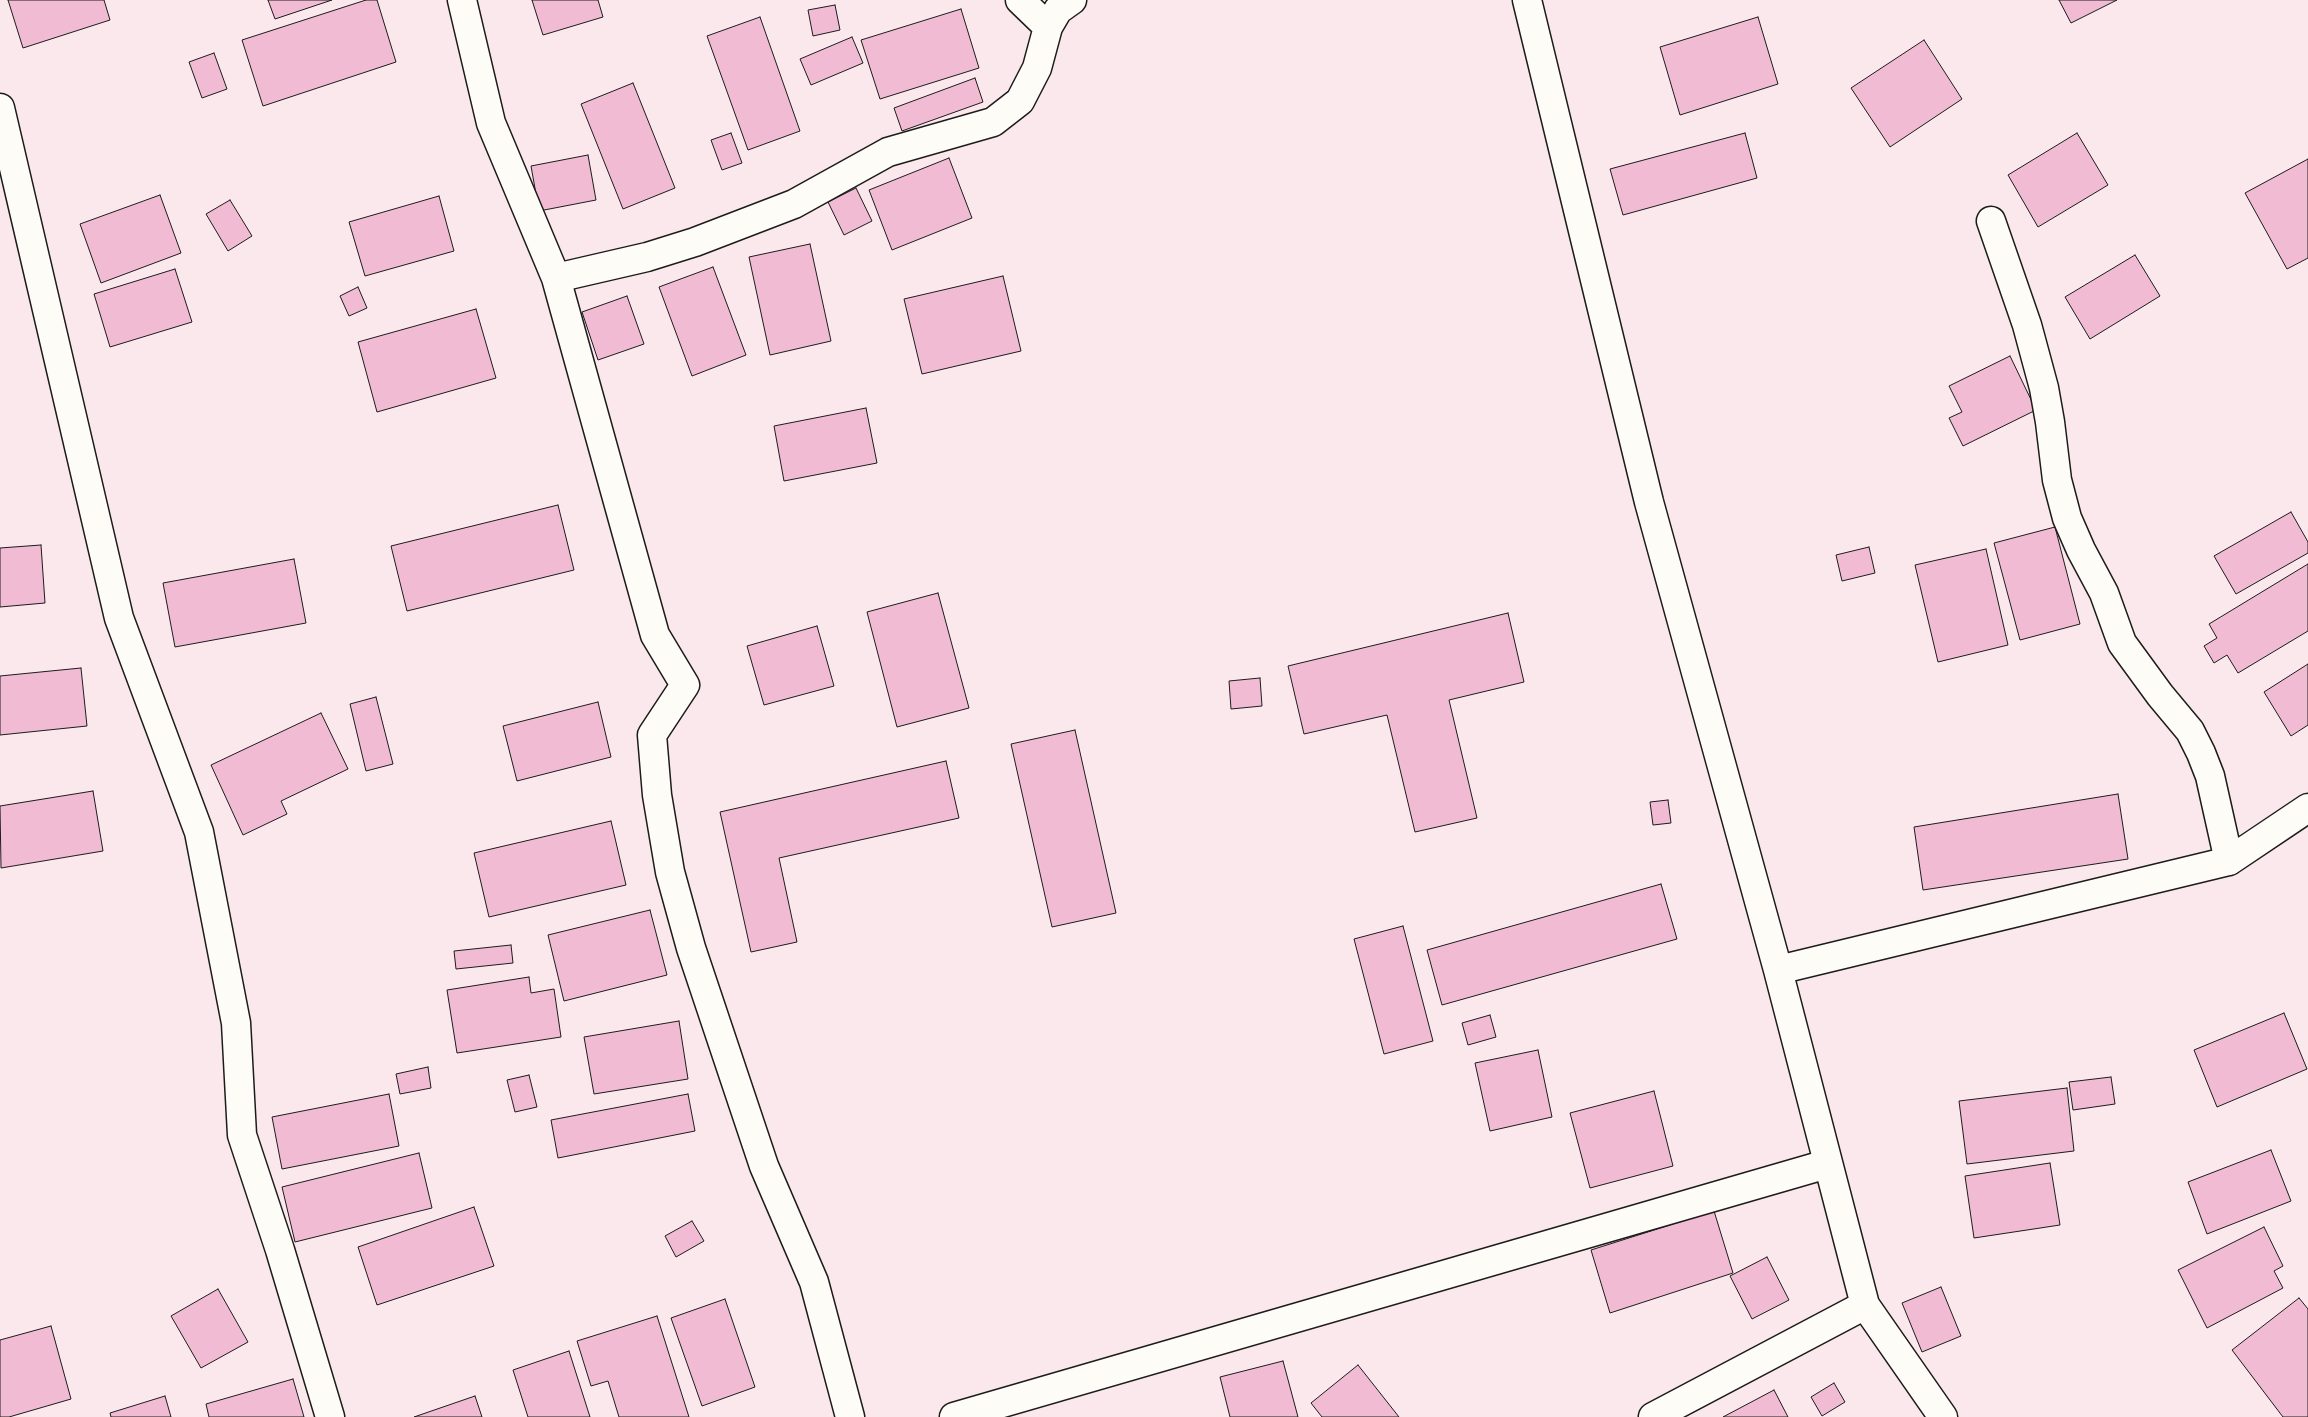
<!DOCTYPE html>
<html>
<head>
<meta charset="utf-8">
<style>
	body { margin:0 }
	canvas { display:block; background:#fae8ec }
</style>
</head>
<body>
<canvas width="2308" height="1417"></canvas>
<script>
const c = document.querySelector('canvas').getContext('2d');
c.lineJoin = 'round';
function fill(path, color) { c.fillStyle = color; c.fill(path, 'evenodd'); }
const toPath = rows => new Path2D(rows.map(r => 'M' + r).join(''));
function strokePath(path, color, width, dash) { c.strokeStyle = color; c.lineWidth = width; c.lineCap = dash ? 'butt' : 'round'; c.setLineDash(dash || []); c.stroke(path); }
const building = toPath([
	[8,0,104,0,110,20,23,48,8,0],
	[268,0,332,0,275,19,268,0],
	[366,0,377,0,396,62,263,106,242,40,366,0],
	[532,0,598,0,603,17,543,35,532,0],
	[2059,0,2117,0,2071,23,2059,0],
	[835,5,840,30,813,36,808,10,835,5],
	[961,9,979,68,880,99,861,40,961,9],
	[760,17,800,131,748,150,707,36,760,17],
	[1758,17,1778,84,1680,115,1660,47,1758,17],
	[852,37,863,63,811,85,800,59,852,37],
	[1924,40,1962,99,1890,147,1851,88,1924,40],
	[214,53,227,89,202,98,189,62,214,53],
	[975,78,983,102,902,131,894,108,975,78],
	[633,83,675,188,623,209,581,104,633,83],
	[731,133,742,163,722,170,711,140,731,133],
	[1745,133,1757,178,1623,215,1610,169,1745,133],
	[2077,133,2108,185,2038,227,2008,175,2077,133],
	[588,155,596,200,539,211,531,166,588,155],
	[949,158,972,218,892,250,869,190,949,158],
	[2308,159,2308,258,2287,269,2245,193,2308,159],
	[856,188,872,221,844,235,828,202,856,188],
	[160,195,181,253,101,283,80,224,160,195],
	[439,196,454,251,365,276,349,222,439,196],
	[230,200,252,236,228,251,206,214,230,200],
	[810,244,831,341,770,355,749,257,810,244],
	[2135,255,2160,296,2090,339,2065,297,2135,255],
	[713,267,746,355,692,376,659,287,713,267],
	[175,269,192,322,110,347,94,294,175,269],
	[1003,276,1021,351,922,374,904,299,1003,276],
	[358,287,367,308,349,316,340,296,358,287],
	[627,296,644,344,598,360,582,312,627,296],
	[476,309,496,378,377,412,358,342,476,309],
	[2010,356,2036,410,1963,446,1949,418,1962,412,1949,386,2010,356],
	[866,408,877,463,784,481,774,426,866,408],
	[558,505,574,570,407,611,391,546,558,505],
	[2291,512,2308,542,2308,553,2236,594,2214,556,2291,512],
	[2055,527,2080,624,2020,640,1994,543,2055,527],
	[41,545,45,603,0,607,0,548,41,545],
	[1869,547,1875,573,1842,581,1836,555,1869,547],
	[1986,549,2008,645,1938,662,1915,565,1986,549],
	[294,559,306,623,175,647,163,583,294,559],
	[2308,564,2308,631,2238,673,2227,655,2214,663,2204,646,2217,638,2209,624,2308,564],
	[938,593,969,708,897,727,867,612,938,593],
	[1508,613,1524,682,1449,700,1477,818,1415,832,1387,715,1304,734,1288,666,1508,613],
	[817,626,834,686,764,705,747,646,817,626],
	[2308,664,2308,725,2291,736,2264,692,2308,664],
	[81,668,87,726,0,735,0,676,81,668],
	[1260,678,1262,706,1231,709,1229,681,1260,678],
	[376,697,393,764,366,771,350,704,376,697],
	[598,702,611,757,517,781,503,726,598,702],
	[321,713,348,769,281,801,287,814,243,835,211,765,321,713],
	[1075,730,1116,913,1052,927,1011,744,1075,730],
	[946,761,959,818,779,858,797,942,751,952,720,812,946,761],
	[93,791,103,851,1,868,0,806,93,791],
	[2118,794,2128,859,1923,890,1914,827,2118,794],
	[1668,800,1671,823,1653,825,1650,802,1668,800],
	[611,821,626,885,489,917,474,853,611,821],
	[1661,884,1677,939,1442,1005,1427,950,1661,884],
	[650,910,667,975,564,1001,548,935,650,910],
	[1403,926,1433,1041,1384,1054,1354,939,1403,926],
	[511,945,513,963,456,969,454,951,511,945],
	[529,977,531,993,554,989,561,1037,457,1053,447,990,529,977],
	[2284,1013,2307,1069,2217,1107,2194,1050,2284,1013],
	[1490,1015,1496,1037,1468,1045,1462,1023,1490,1015],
	[679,1021,688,1079,594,1094,584,1037,679,1021],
	[1538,1050,1552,1117,1490,1131,1475,1063,1538,1050],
	[428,1067,431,1088,400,1094,396,1074,428,1067],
	[529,1075,537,1107,515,1112,507,1080,529,1075],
	[2111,1077,2115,1104,2073,1110,2069,1082,2111,1077],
	[2067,1088,2074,1151,1967,1164,1959,1101,2067,1088],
	[1654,1091,1673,1166,1590,1188,1570,1113,1654,1091],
	[389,1094,399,1146,282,1169,272,1117,389,1094],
	[688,1094,695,1131,558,1158,551,1120,688,1094],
	[2271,1150,2291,1201,2207,1234,2188,1182,2271,1150],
	[419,1153,432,1208,295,1242,282,1187,419,1153],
	[2050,1163,2060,1225,1974,1238,1965,1176,2050,1163],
	[474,1207,494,1266,377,1305,358,1247,474,1207],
	[1714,1211,1733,1273,1610,1313,1591,1250,1714,1211],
	[692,1221,704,1241,676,1257,665,1236,692,1221],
	[2264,1227,2283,1266,2274,1271,2283,1288,2207,1328,2178,1270,2264,1227],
	[1767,1257,1789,1300,1752,1319,1730,1276,1767,1257],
	[1941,1287,1961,1336,1922,1352,1902,1303,1941,1287],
	[218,1289,248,1342,201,1368,171,1316,218,1289],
	[2299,1298,2308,1309,2308,1417,2283,1417,2232,1350,2299,1298],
	[725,1299,755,1387,702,1406,671,1318,725,1299],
	[657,1316,689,1417,619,1417,608,1381,591,1386,577,1341,657,1316],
	[51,1326,71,1399,9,1417,0,1417,0,1340,51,1326],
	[569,1351,590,1417,528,1417,513,1370,569,1351],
	[1283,1361,1298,1417,1230,1417,1220,1377,1283,1361],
	[1358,1365,1399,1417,1322,1417,1311,1403,1358,1365],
	[293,1379,304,1417,209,1417,206,1404,293,1379],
	[1834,1383,1845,1402,1822,1416,1811,1397,1834,1383],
	[1774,1390,1788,1417,1723,1417,1774,1390],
	[165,1396,171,1417,111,1417,110,1413,165,1396],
	[475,1396,482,1417,414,1417,475,1396]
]);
fill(building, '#f2bbd4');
strokePath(building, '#1c1c1c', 1);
const minor = toPath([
	[462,0,491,123,556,278,655,635,685,685,652,735,657,795,670,872,691,948,764,1166,814,1282,850,1417],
	[1020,0,1048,27],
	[1527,0,1649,502,1778,970,1865,1305,1943,1417],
	[0,108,119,618,199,832,236,1023,242,1135,280,1250,330,1417],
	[1991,221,2027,325,2044,388,2050,422,2057,480,2067,518,2081,550,2104,593,2122,643,2160,695,2190,731,2201,753,2210,776,2229,861],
	[556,278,647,257,695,242,794,204,888,152,993,122,1020,101,1037,68,1048,27,1058,10,1072,0],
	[1778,970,2229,861,2308,808],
	[954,1417,1827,1164],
	[1653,1417,1865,1305]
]);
strokePath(minor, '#1c1c1c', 31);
strokePath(minor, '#fdfcf7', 28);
</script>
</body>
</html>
